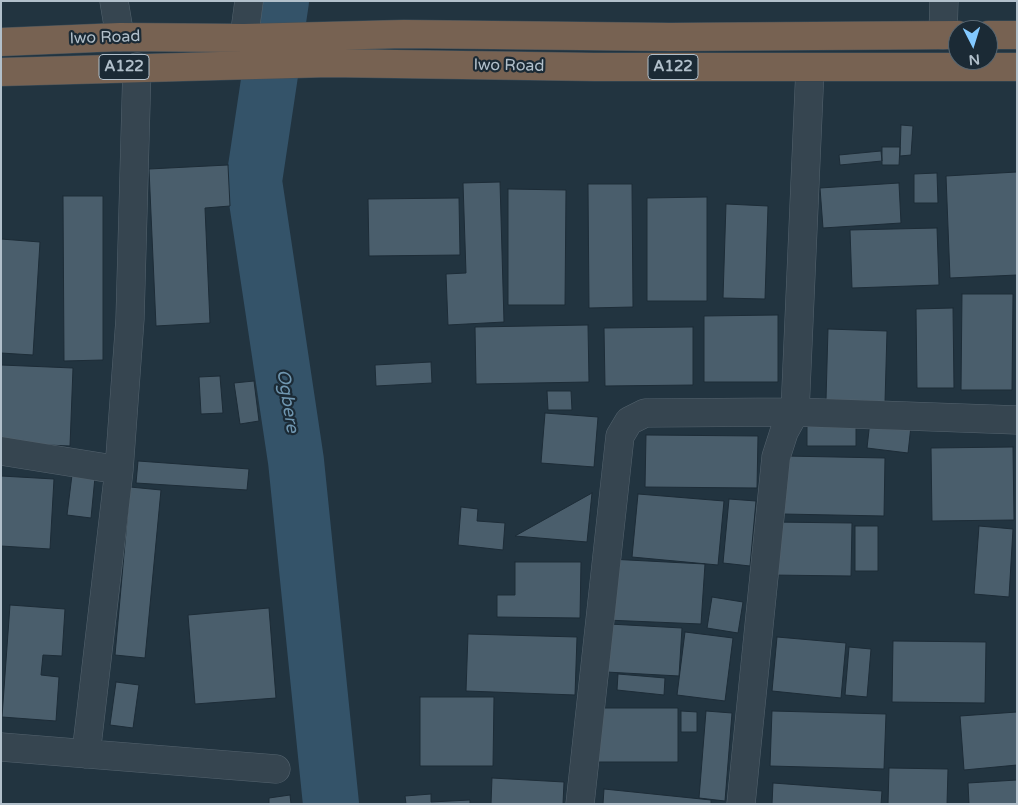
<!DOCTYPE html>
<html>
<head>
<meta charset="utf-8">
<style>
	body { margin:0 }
	#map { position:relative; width:1018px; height:805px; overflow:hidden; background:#223440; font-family:"Varela Round",sans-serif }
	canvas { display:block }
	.frame { position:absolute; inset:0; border:2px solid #b2c0cb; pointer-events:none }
	.north { position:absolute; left:948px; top:20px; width:50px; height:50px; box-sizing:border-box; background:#1b2a35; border:1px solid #576671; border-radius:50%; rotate:175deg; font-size:14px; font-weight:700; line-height:20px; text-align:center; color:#b2c0cb }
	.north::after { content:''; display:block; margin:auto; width:18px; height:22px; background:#83c9ff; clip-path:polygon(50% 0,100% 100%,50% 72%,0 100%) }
</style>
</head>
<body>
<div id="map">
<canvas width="1018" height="805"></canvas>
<div class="frame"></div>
<div class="north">N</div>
</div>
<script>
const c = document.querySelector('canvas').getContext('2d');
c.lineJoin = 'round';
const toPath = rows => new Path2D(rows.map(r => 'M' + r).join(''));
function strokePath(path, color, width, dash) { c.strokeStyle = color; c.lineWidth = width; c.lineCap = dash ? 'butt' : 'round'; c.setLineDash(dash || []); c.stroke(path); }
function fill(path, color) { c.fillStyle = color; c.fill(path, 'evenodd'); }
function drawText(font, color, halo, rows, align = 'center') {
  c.font = font + ' "Varela Round",sans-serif'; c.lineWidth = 4.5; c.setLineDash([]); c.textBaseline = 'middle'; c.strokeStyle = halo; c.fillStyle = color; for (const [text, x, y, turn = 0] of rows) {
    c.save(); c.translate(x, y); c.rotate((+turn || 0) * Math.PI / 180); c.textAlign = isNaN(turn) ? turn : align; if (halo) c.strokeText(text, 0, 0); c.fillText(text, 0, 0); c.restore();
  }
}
strokePath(toPath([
	[281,1,254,181,296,461,331,804]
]), '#345369', 56);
const building = toPath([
	[901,125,913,126,911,155,900,156,901,125],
	[882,147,900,147,899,165,882,165,882,147],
	[881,151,882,161,840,165,839,155,881,151],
	[228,165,230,206,205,208,210,323,156,326,149,169,228,165],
	[1017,172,1017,275,950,278,946,176,1017,172],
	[937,173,938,203,914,203,914,174,937,173],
	[500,182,504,322,448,325,446,274,466,273,463,183,500,182],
	[899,183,901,223,823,228,820,188,899,183],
	[588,184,632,184,633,307,589,308,588,184],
	[508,189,566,190,565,305,508,305,508,189],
	[63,196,103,196,103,360,64,361,63,196],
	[707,197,707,301,647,301,647,198,707,197],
	[459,198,460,255,369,256,368,199,459,198],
	[726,204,768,206,765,299,723,298,726,204],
	[937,228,939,285,852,288,850,230,937,228],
	[1,239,40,242,33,355,1,353,1,239],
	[962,294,1013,294,1012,390,961,390,962,294],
	[953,308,954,388,917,388,916,309,953,308],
	[778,315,778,382,704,382,704,316,778,315],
	[588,325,589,382,476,384,475,327,588,325],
	[693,327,693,385,605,386,604,328,693,327],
	[828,329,887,331,885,402,826,400,828,329],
	[431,362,432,383,376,386,375,365,431,362],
	[1,365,73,368,70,446,1,443,1,365],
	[220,376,223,413,201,414,199,377,220,376],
	[254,381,259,421,240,424,234,383,254,381],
	[547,391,571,391,572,410,548,410,547,391],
	[545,413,598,417,594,467,541,463,545,413],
	[807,421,856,421,856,446,807,446,807,421],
	[870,421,911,426,908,453,867,448,870,421],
	[646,435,758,436,757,488,645,487,646,435],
	[1013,447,1014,520,932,521,931,448,1013,447],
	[785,456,885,458,884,516,783,514,785,456],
	[138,461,249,469,247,490,136,483,138,461],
	[72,475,95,477,91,518,67,515,72,475],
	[1,476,54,479,50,549,1,546,1,476],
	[130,487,161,490,145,658,115,655,130,487],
	[592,493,587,542,515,536,592,493],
	[638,494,724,501,718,565,632,557,638,494],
	[729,499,756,501,750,566,723,563,729,499],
	[461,507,478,509,477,521,505,523,503,550,458,545,461,507],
	[771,522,852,523,851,576,770,575,771,522],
	[855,526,878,526,878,571,855,571,855,526],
	[979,526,1013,529,1009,597,974,594,979,526],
	[609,559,705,564,701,624,606,620,609,559],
	[515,562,581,562,580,618,497,617,497,595,515,595,515,562],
	[712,597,743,602,738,633,707,628,712,597],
	[10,605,65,609,62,656,43,655,41,675,59,677,56,721,2,717,10,605],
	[269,608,276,698,195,704,188,615,269,608],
	[609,624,682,628,679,676,606,672,609,624],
	[685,632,733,638,725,701,677,695,685,632],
	[468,634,577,637,575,695,466,691,468,634],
	[777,637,846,643,841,698,772,691,777,637],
	[893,641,986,642,985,703,892,702,893,641],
	[849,647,871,649,867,697,845,695,849,647],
	[618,674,665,678,664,695,617,690,618,674],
	[116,682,139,685,133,728,110,725,116,682],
	[420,697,494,697,493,766,420,766,420,697],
	[596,708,678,708,678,762,596,762,596,708],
	[681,711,697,712,697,732,681,732,681,711],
	[706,711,732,713,725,801,699,798,706,711],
	[772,711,886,714,884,769,770,766,772,711],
	[1017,712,1017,765,964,770,960,716,1017,712],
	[889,768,948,769,947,804,888,804,889,768],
	[492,778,564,782,563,804,491,804,492,778],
	[1017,780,1017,804,969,804,968,783,1017,780],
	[773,783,882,791,881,804,772,804,773,783],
	[604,789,711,800,711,804,603,804,604,789],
	[431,794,431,802,470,800,470,804,406,804,405,796,431,794],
	[290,795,291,804,269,804,269,798,290,795]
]);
fill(building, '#4a5e6c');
strokePath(building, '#1d2c37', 1);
const minor = toPath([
	[114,1,120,37],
	[943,35,944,1],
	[244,38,249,1],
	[1,451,119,470],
	[1,747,276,769],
	[86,754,119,470,130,319,137,67],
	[580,804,620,436,629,421,645,413,795,412,1017,420],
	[741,804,776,457,784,432,795,412,810,68]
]);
const highway = toPath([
	[988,35,1017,35],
	[1,42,120,37,244,38,404,34,670,37,958,35],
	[1,72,329,63,594,67,1017,67]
]);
strokePath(minor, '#54636e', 29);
strokePath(highway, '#41505b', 29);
strokePath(minor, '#364550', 28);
strokePath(highway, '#776252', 28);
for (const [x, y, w] of [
	[124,67,50],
	[673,67,50]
]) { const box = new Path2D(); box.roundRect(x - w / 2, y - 12.5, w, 25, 4); c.fillStyle = '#1b2a35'; c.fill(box); strokePath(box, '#b2c0cb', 1); }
drawText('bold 15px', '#b2c0cb', null, [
	["A122",124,67],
	["A122",673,67]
]);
drawText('16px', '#b2c0cb', '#1b2a35', [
	["Iwo Road",105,38,-2],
	["Iwo Road",509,66,1]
]);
drawText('italic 18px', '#7097b1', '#1b2a35', [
	["Ogbere",287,401,81]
]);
</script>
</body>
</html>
